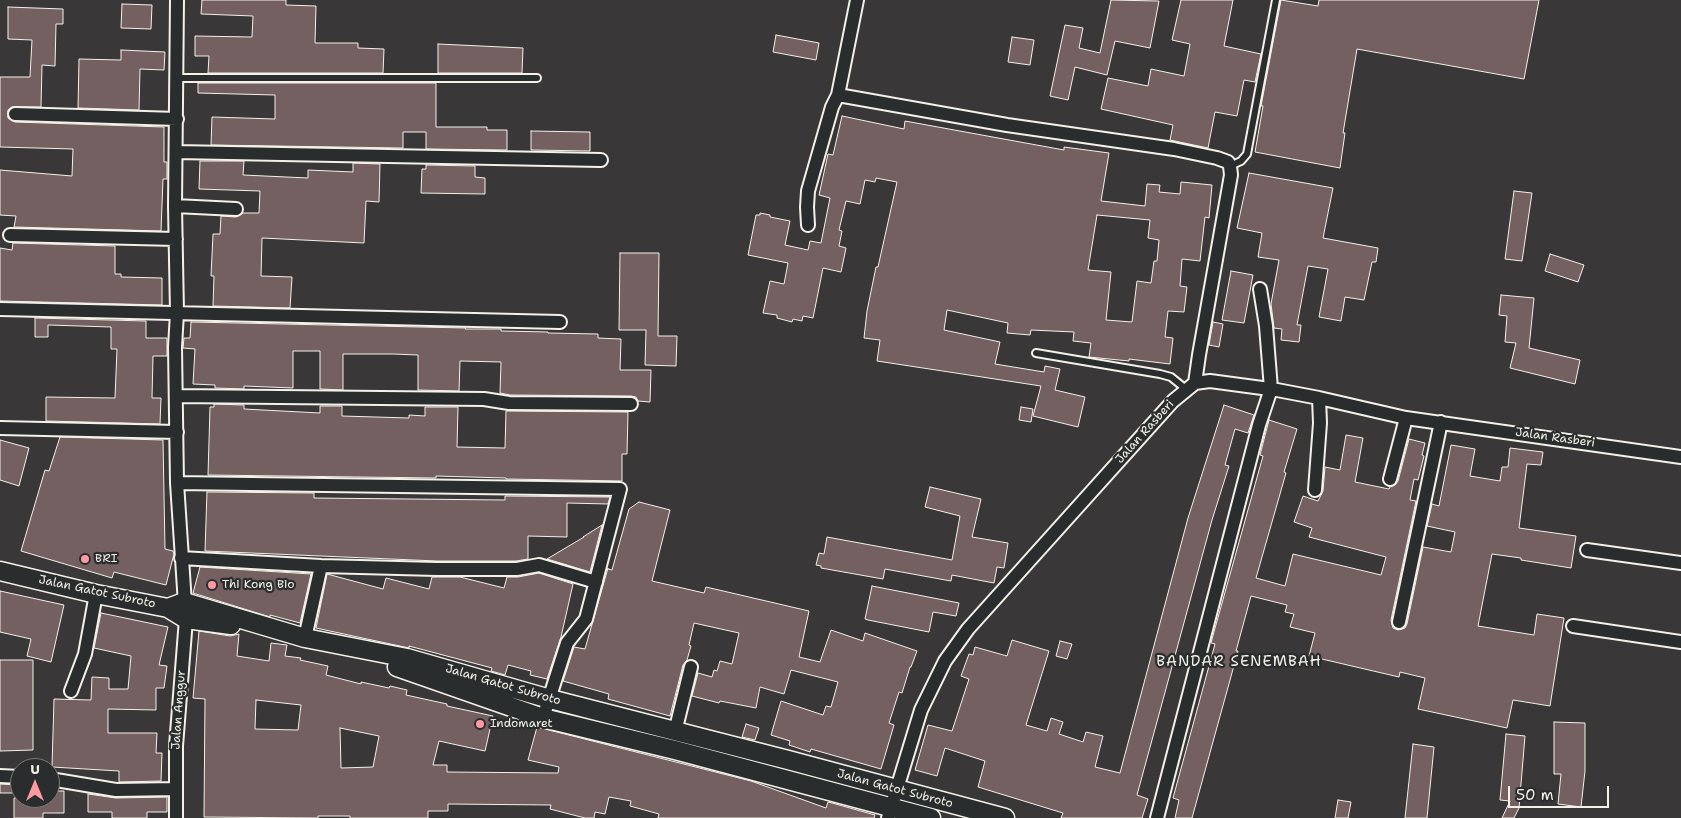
<!DOCTYPE html>
<html>
<head>
<meta charset="utf-8">
<style>
	body { margin:0 }
	#map { position:relative; width:1681px; height:818px; overflow:hidden; background:#393738; font-family:"Shantell Sans",sans-serif }
	canvas { display:block }
	.north { position:absolute; left:10px; top:758px; width:50px; height:50px; box-sizing:border-box; background:#2a2d2e; border:1px solid #7b7b78; border-radius:50%; rotate:0deg; font-size:14px; font-weight:700; line-height:20px; text-align:center; color:#f4f1e8 }
	.north::after { content:''; display:block; margin:auto; width:18px; height:22px; background:#ff9aa2; clip-path:polygon(50% 0,100% 100%,50% 72%,0 100%) }
	.scale { position:absolute; left:1508px; top:786px; width:101px; height:22px; box-sizing:border-box; border:2px solid #f4f1e8; border-top:0; padding-left:6px; font-size:15px; line-height:18px; white-space:nowrap; color:#f4f1e8; -webkit-text-stroke:4px #2a2d2e; paint-order:stroke }
</style>
</head>
<body>
<div id="map">
<canvas width="1681" height="818"></canvas>
<div class="north">U</div>
<div class="scale">50 m</div>
</div>
<script>
const c = document.querySelector('canvas').getContext('2d');
c.lineJoin = 'round';
function fill(path, color) { c.fillStyle = color; c.fill(path, 'evenodd'); }
const toPath = rows => new Path2D(rows.map(r => 'M' + r).join(''));
function strokePath(path, color, width, dash) { c.strokeStyle = color; c.lineWidth = width; c.lineCap = dash ? 'butt' : 'round'; c.setLineDash(dash || []); c.stroke(path); }
function drawText(font, color, halo, rows, align = 'center') {
  c.font = font + ' "Shantell Sans",sans-serif'; c.lineWidth = 4.5; c.setLineDash([]); c.textBaseline = 'middle'; c.strokeStyle = halo; c.fillStyle = color; for (const [text, x, y, turn = 0] of rows) {
    c.save(); c.translate(x, y); c.rotate((+turn || 0) * Math.PI / 180); c.textAlign = isNaN(turn) ? turn : align; if (halo) c.strokeText(text, 0, 0); c.fillText(text, 0, 0); c.restore();
  }
}
const building = toPath([
	[202,0,286,0,286,5,316,6,315,43,358,43,358,48,384,49,383,73,208,73,209,56,195,56,195,36,252,37,253,16,201,14,202,0],
	[1111,0,1159,1,1150,48,1115,41,1107,75,1075,67,1068,100,1050,96,1065,25,1083,28,1079,48,1100,53,1111,0],
	[1181,0,1233,0,1224,46,1261,54,1255,82,1244,80,1237,116,1215,112,1208,148,1170,140,1173,125,1101,109,1108,78,1148,86,1151,69,1184,76,1190,44,1172,40,1181,0],
	[1281,0,1318,6,1319,0,1539,0,1524,79,1357,49,1343,133,1345,133,1340,168,1255,152,1263,106,1261,106,1281,0],
	[122,4,152,5,151,29,121,28,122,4],
	[8,7,63,9,63,24,56,24,55,66,42,65,41,107,12,107,8,110,8,118,15,122,164,127,164,162,167,162,167,179,163,179,161,231,14,227,16,216,0,215,0,170,72,176,73,149,0,147,0,77,30,77,32,40,8,39,8,7],
	[776,35,819,43,816,60,773,52,776,35],
	[1012,37,1034,40,1030,65,1008,62,1012,37],
	[438,44,523,48,522,73,438,73,438,44],
	[121,50,165,52,164,70,140,69,139,110,78,108,79,59,121,60,121,50],
	[198,83,436,83,436,127,487,127,487,130,507,130,507,150,426,149,426,132,403,132,403,148,211,145,212,117,275,119,275,95,198,93,198,83],
	[842,116,904,129,905,121,1064,150,1064,147,1109,153,1101,201,1145,206,1147,184,1160,185,1159,192,1180,194,1181,182,1212,185,1209,218,1205,217,1200,261,1182,259,1180,286,1187,287,1184,312,1168,311,1165,337,1173,338,1170,364,1129,359,1129,361,1089,357,1091,343,1073,341,1074,332,1031,330,1030,335,1007,333,1008,323,947,310,944,330,1000,342,995,364,1044,372,1045,366,1060,369,1055,390,1085,397,1078,427,1033,416,1041,386,877,361,880,340,864,338,867,311,876,267,878,267,897,182,876,178,875,182,865,180,860,204,846,201,839,230,842,231,839,246,846,248,841,272,823,268,813,318,803,316,802,321,793,319,792,322,777,318,777,315,763,313,770,281,784,284,788,263,748,255,756,215,760,215,760,213,770,215,770,217,790,221,785,245,808,250,810,241,821,243,830,198,819,195,828,154,833,155,842,116],
	[1097,215,1150,220,1148,238,1159,240,1157,261,1154,261,1151,283,1137,281,1132,322,1106,320,1111,272,1088,270,1097,215],
	[531,131,590,132,590,151,531,150,531,131],
	[200,161,244,161,243,175,308,178,308,170,353,172,353,163,380,164,379,202,366,201,364,243,262,238,261,276,292,277,290,308,213,306,214,276,211,276,213,234,220,234,221,216,236,217,243,213,259,213,260,191,199,189,200,161],
	[426,165,475,166,475,177,485,178,485,194,421,193,422,169,426,169,426,165],
	[1249,173,1333,188,1323,238,1378,248,1376,262,1372,262,1364,300,1345,297,1341,321,1319,317,1328,269,1308,266,1297,325,1301,325,1299,342,1281,340,1282,329,1274,328,1271,304,1279,260,1258,257,1262,233,1237,228,1249,173],
	[1514,191,1532,193,1522,261,1505,259,1514,191],
	[13,243,115,246,115,274,121,274,121,277,162,278,162,305,0,301,0,248,12,250,13,243],
	[620,253,659,253,658,336,677,336,676,366,645,365,646,330,619,330,620,253],
	[1550,254,1584,265,1578,282,1545,271,1550,254],
	[1231,271,1253,275,1244,323,1222,320,1231,271],
	[1501,295,1534,298,1529,348,1580,360,1575,384,1510,368,1516,343,1505,342,1507,316,1499,315,1501,295],
	[35,318,146,321,146,338,167,338,167,356,153,356,152,398,161,398,160,424,46,421,46,397,115,398,117,349,111,349,111,327,48,325,48,337,35,337,35,318],
	[191,322,466,328,465,329,501,329,501,331,548,332,548,333,598,334,598,338,621,339,620,370,651,370,650,402,638,401,636,397,631,396,510,395,500,393,501,362,460,361,459,391,418,390,418,355,393,354,343,354,343,390,320,389,320,351,293,351,293,388,244,386,244,389,215,388,215,385,193,384,195,349,183,348,184,338,190,338,191,322],
	[1213,322,1223,324,1219,347,1209,345,1213,322],
	[214,404,244,405,244,409,320,413,320,406,342,406,342,416,409,418,409,415,425,416,425,407,458,407,457,447,505,448,506,411,628,412,627,454,622,454,622,481,506,479,506,478,436,476,436,478,208,475,210,407,214,407,214,404],
	[1224,405,1254,415,1248,433,1235,429,1225,465,1229,466,1212,520,1137,795,1148,799,1142,818,1061,818,1063,813,978,787,985,761,945,748,937,776,915,770,928,725,952,731,969,679,961,676,969,654,973,655,975,647,1007,656,1012,640,1049,651,1026,725,1047,731,1051,718,1063,722,1059,734,1083,742,1086,732,1103,736,1095,767,1120,773,1188,518,1224,405],
	[1021,407,1033,409,1031,422,1019,420,1021,407],
	[1269,420,1297,429,1284,472,1286,473,1256,578,1285,586,1293,554,1381,575,1386,557,1309,537,1312,528,1294,522,1303,496,1318,501,1323,491,1325,467,1340,470,1346,435,1363,438,1355,482,1389,489,1390,487,1395,485,1398,481,1409,439,1425,443,1422,455,1424,456,1418,480,1414,479,1410,500,1416,501,1391,620,1393,628,1398,630,1405,628,1407,624,1423,547,1451,552,1455,532,1427,526,1432,504,1439,506,1451,445,1475,449,1470,476,1500,481,1502,467,1508,467,1510,448,1543,452,1541,465,1527,464,1519,528,1576,536,1571,568,1521,560,1521,558,1492,554,1478,626,1534,635,1537,614,1564,618,1550,706,1513,700,1507,728,1418,709,1425,678,1400,672,1399,677,1309,656,1315,633,1290,627,1294,614,1285,612,1287,605,1251,596,1236,651,1238,651,1192,818,1175,818,1179,800,1173,798,1215,644,1211,643,1212,639,1263,456,1260,455,1269,420],
	[60,437,163,440,165,549,173,551,174,554,166,585,114,572,112,578,21,551,45,470,49,471,60,437],
	[0,440,29,448,19,486,0,480,0,440],
	[930,487,981,499,972,537,1008,543,1004,568,997,567,994,583,952,575,951,581,885,569,883,579,821,568,821,566,816,565,819,553,824,554,827,537,952,560,960,516,925,507,930,487],
	[207,492,314,493,314,498,505,500,505,496,610,497,608,504,567,503,567,537,528,536,528,559,516,561,437,561,205,551,207,492],
	[639,502,670,510,652,581,704,593,706,587,809,611,799,657,820,662,831,630,863,641,865,633,917,651,911,667,910,667,902,693,899,692,889,723,894,725,881,769,811,749,810,752,789,745,790,741,771,735,781,701,823,715,826,706,831,707,838,682,791,670,784,694,760,687,756,708,720,701,719,703,692,696,698,673,712,677,714,670,717,671,720,661,732,664,739,633,694,623,689,645,691,646,687,660,683,665,670,716,608,699,609,694,563,681,574,647,585,649,608,568,608,569,612,570,629,509,639,502],
	[602,525,590,572,547,559,584,537,583,537,602,525],
	[200,567,311,574,300,623,270,615,270,617,193,593,200,567],
	[539,573,573,584,561,637,547,679,530,675,531,671,508,665,505,675,491,671,492,668,409,646,409,648,316,628,327,574,383,589,386,578,429,589,432,577,460,577,504,588,507,577,518,577,539,573],
	[872,586,959,603,956,616,933,612,929,632,868,620,865,619,872,586],
	[0,591,64,605,51,662,27,656,31,639,0,632,0,591],
	[101,613,168,627,159,665,167,666,164,688,156,688,156,710,108,709,108,733,157,733,156,753,162,753,161,781,119,782,119,771,52,767,54,699,91,700,92,677,109,678,109,689,128,689,131,656,94,648,101,613],
	[199,631,230,636,239,634,237,656,269,661,271,643,287,645,285,656,301,658,300,660,328,666,326,675,361,684,361,682,389,688,390,686,407,690,406,695,447,704,447,706,493,716,485,751,439,741,433,765,447,765,447,772,558,773,559,767,528,760,537,727,751,781,826,808,828,802,832,803,875,815,874,818,658,818,659,814,630,806,631,801,609,797,605,814,595,812,594,818,585,818,550,809,551,805,448,804,448,811,428,811,428,818,350,818,350,816,318,816,318,818,204,817,205,699,193,698,199,631],
	[256,700,301,705,298,730,255,729,256,700],
	[340,728,379,736,373,767,341,768,340,728],
	[1060,641,1072,644,1067,659,1056,656,1060,641],
	[0,660,33,660,33,750,0,751,0,660],
	[1554,722,1585,723,1585,771,1581,807,1558,804,1561,774,1554,774,1554,722],
	[746,724,759,728,755,740,742,737,746,724],
	[1506,734,1525,736,1519,808,1514,818,1502,818,1510,801,1500,800,1506,734],
	[1413,744,1434,747,1427,818,1405,818,1413,744],
	[0,784,18,785,18,793,0,793,0,784],
	[50,791,64,791,64,813,43,813,43,818,14,818,14,798,50,798,50,791],
	[88,794,116,798,167,797,167,812,147,812,147,818,112,818,112,812,88,812,88,794],
	[1338,800,1351,802,1348,818,1335,818,1338,800]
]);
fill(building, '#746060');
strokePath(building, '#f4f1e8', 1);
const service = toPath([
	[177,78,537,78],
	[1230,166,1241,161,1247,154,1276,0],
	[1036,353,1160,374,1171,377,1187,390]
]);
const minor = toPath([
	[838,95,857,0],
	[15,114,177,119],
	[176,152,601,160],
	[175,206,236,209],
	[808,225,807,207,808,191,832,107,838,95,1007,125,1174,149,1217,158,1228,162,1230,166,1231,175,1199,355,1195,383],
	[10,235,176,239],
	[0,309,560,322],
	[176,396,484,399,509,403,631,404],
	[0,428,177,432],
	[1390,479,1406,418],
	[177,483,620,489,586,619,567,643,543,718],
	[1315,490,1320,423,1319,398],
	[1587,550,1681,563],
	[181,558,321,566,437,569,517,569,539,565,596,582],
	[1399,622,1441,422],
	[1573,626,1681,642],
	[305,638,321,566],
	[71,691,85,654,96,594],
	[675,732,691,667],
	[0,776,20,777],
	[50,779,116,790,176,789],
	[176,818,176,746,186,619,177,483,175,347,177,313,175,206,177,0],
	[888,818,921,710,945,661,968,629,1173,401,1195,383,1210,381,1277,390,1319,398,1406,418,1681,457],
	[1157,818,1259,425,1271,389,1266,326,1260,289]
]);
const secondary = toPath([
	[0,571,96,594,168,608,184,602,305,638,407,658,550,699,788,760,1005,818],
	[168,608,186,619,231,625],
	[397,667,543,718,675,750,931,818]
]);
strokePath(service, '#f4f1e8', 10);
strokePath(minor, '#f4f1e8', 16);
strokePath(secondary, '#f4f1e8', 21);
strokePath(service, '#2a2d2e', 6);
strokePath(minor, '#2a2d2e', 12);
strokePath(secondary, '#2a2d2e', 18);
for (const [x, y, r, color] of [
	[85,559,5,"#ff9aa2"],
	[212,585,5,"#ff9aa2"],
	[480,724,5,"#ff9aa2"]
]) { const dot = new Path2D(); dot.arc(x, y, r, 0, 2 * Math.PI); c.fillStyle = color; c.fill(dot); strokePath(dot, '#2a2d2e', 2); }
drawText('12px', '#f4f1e8', '#2a2d2e', [
	["Jalan Rasberi",1145,432,-48],
	["Jalan Rasberi",1555,438,8],
	["Jalan Gatot Subroto",97,592,12],
	["Jalan Gatot Subroto",503,685,16],
	["Jalan Anggur",179,710,-86],
	["Jalan Gatot Subroto",895,789,15]
]);
drawText('12px', '#f4f1e8', '#2a2d2e', [
	["BRI",95,559],
	["Thi Kong Bio",222,585],
	["Indomaret",490,724]
], 'left');
c.letterSpacing = '1px';
drawText('15px', '#f4f1e8', '#2a2d2e', [
	["BANDAR SENEMBAH",1239,662]
]);
c.letterSpacing = '0px';
</script>
</body>
</html>
